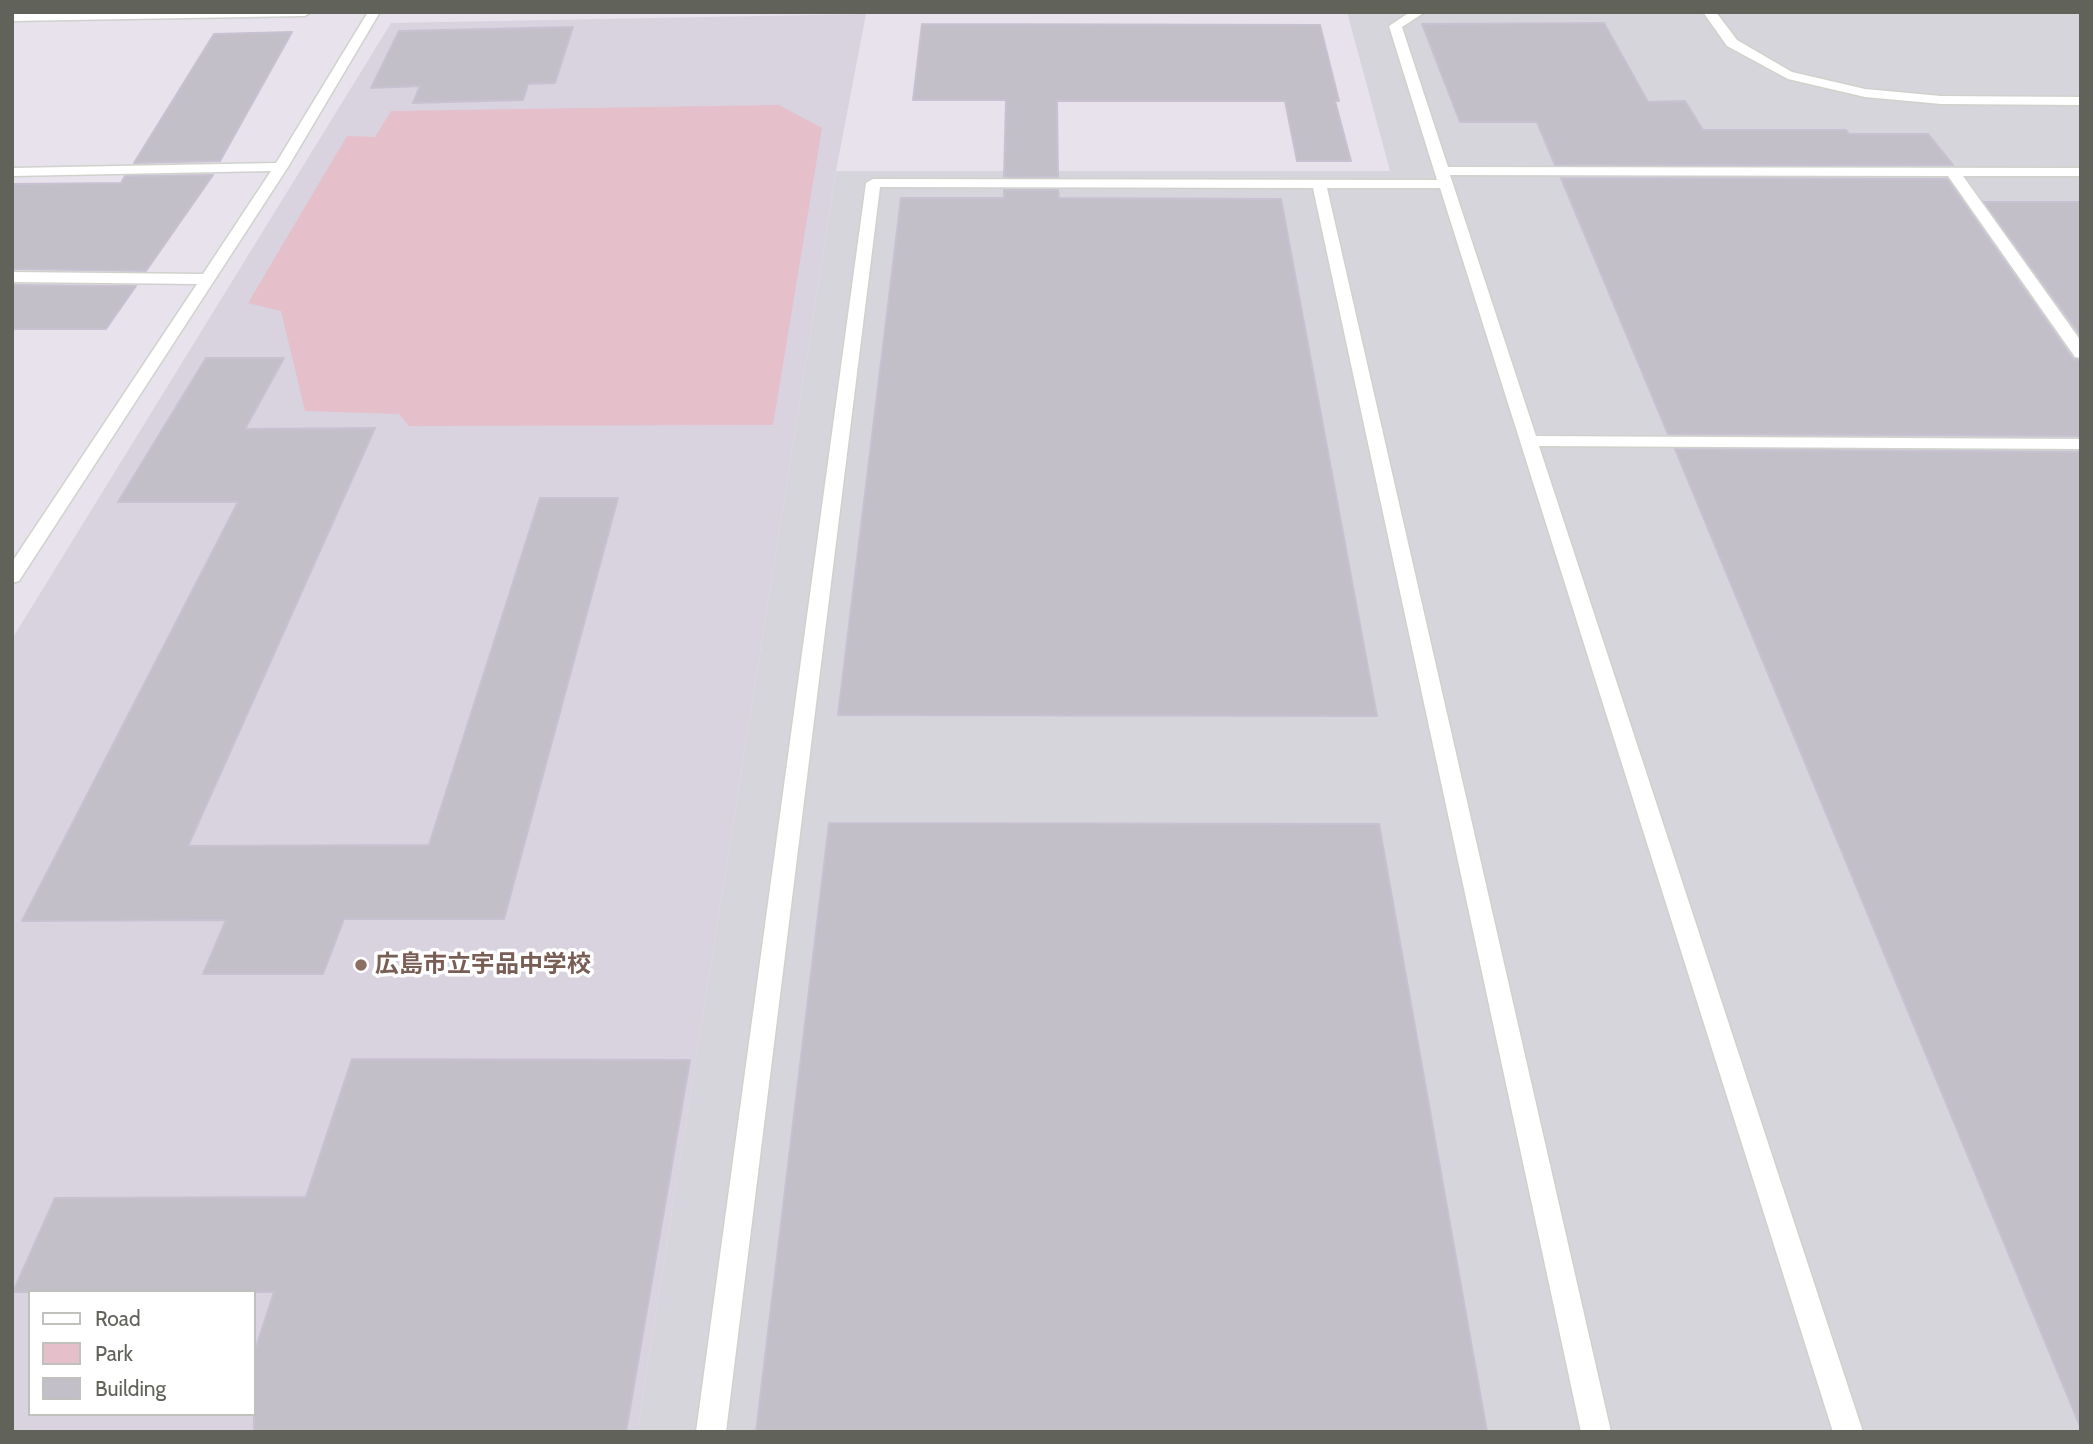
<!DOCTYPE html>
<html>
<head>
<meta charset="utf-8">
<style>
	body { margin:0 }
	#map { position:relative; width:2093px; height:1444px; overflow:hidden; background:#e8e2ed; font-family:Cabin,sans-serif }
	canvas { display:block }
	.frame { position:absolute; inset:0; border:14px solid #61635b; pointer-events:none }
	.legend { position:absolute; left:28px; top:1290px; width:228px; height:126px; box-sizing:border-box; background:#fff; border:2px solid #c0c1bd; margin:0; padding:9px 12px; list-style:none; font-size:21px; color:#61635b }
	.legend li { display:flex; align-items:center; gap:14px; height:35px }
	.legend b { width:35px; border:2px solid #c0c1bd }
</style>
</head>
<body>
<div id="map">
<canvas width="2093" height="1444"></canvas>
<div class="frame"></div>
<ul class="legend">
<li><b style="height:9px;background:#fff"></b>Road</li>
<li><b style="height:19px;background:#e5bfca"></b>Park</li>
<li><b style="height:19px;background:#c3bfc8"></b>Building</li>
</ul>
</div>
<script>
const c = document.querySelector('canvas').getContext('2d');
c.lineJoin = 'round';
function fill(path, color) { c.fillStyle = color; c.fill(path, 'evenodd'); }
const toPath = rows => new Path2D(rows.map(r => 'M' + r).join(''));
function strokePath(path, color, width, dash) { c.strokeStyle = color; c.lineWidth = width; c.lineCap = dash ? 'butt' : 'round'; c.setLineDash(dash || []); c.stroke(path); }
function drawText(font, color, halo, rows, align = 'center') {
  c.font = font + ' Cabin,"Noto Sans JP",sans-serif'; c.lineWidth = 7; c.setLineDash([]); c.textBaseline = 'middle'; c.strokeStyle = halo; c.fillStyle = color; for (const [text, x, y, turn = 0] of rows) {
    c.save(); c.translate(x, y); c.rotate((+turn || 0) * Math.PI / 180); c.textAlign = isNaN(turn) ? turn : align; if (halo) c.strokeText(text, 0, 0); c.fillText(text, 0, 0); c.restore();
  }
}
fill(toPath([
	[1347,12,2081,12,2081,1432,637,1432,836,171,1390,171]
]), '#d7d5dc');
fill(toPath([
	[866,14,836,171,637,1432,12,1432,12,639,391,23],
	[30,1292,254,1292,254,1414,30,1414]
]), '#d9d3e0');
fill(toPath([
	[779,105,822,128,773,425,409,426,399,414,305,411,281,311,248,303,347,136,375,137,391,111]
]), '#e5bfca');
const building = toPath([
	[1604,23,1648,102,1685,101,1703,130,1846,130,1849,134,1928,134,1953,165,1555,165,1537,122,1460,122,1422,24,1604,23],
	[922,24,1320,25,1339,101,1335,101,1351,161,1297,161,1285,101,1057,101,1058,177,1004,177,1006,100,913,100,922,24],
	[573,27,555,83,528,84,523,100,413,103,420,86,371,88,399,31,573,27],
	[292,32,220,161,134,163,214,34,292,32],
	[213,175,146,271,12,269,12,184,121,183,125,176,213,175],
	[1561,178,1947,179,2073,359,2081,361,2081,436,1668,434,1561,178],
	[1004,190,1058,190,1059,198,1281,199,1377,716,838,715,901,198,1004,198,1004,190],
	[1984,202,2081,202,2081,336,1984,202],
	[12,285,136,286,106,329,12,329,12,285],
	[206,358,284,358,245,429,375,428,188,846,429,845,540,498,618,498,504,919,344,919,323,974,203,974,226,920,22,921,238,502,118,502,206,358],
	[1675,449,2081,452,2081,1426,2080,1426,1675,449],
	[829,823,1379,824,1487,1432,756,1432,829,823],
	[352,1059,690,1060,626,1432,254,1432,254,1353,274,1292,13,1292,55,1198,306,1197,352,1059]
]);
fill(building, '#c3bfc8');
strokePath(building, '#c8c1d2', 2);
const service = toPath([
	[1410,12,1425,12,1402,27,1448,167,2081,168,2081,176,1963,176,2081,341,2081,358,2075,357,1948,176,1450,175,1536,436,2081,439,2081,449,1539,446,1863,1432,1833,1432,1440,188,1327,188,1611,1432,1581,1432,1313,188,880,187,726,1432,696,1432,866,183,873,179,1437,180,1389,26,1410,12],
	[1703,12,1716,12,1737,40,1792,72,1865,89,1941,96,2081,97,2081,105,1941,104,1865,97,1788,79,1727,46,1703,12]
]);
const minor = toPath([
	[311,12,305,16,12,21,12,13,311,12],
	[368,12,380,12,288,167,19,581,12,583,12,562,197,284,12,282,12,272,203,274,271,171,12,176,12,168,276,163,368,12]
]);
strokePath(service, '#cfd2cb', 3);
strokePath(minor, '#cfd2cb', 3);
fill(service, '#fff');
fill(minor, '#fff');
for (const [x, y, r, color] of [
	[361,965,7,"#8d6e63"]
]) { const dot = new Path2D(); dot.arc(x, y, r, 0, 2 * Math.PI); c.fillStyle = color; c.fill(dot); strokePath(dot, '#fff', 2.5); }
drawText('bold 24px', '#785e54', '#fff', [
	["広島市立宇品中学校",375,965]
], 'left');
</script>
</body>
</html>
